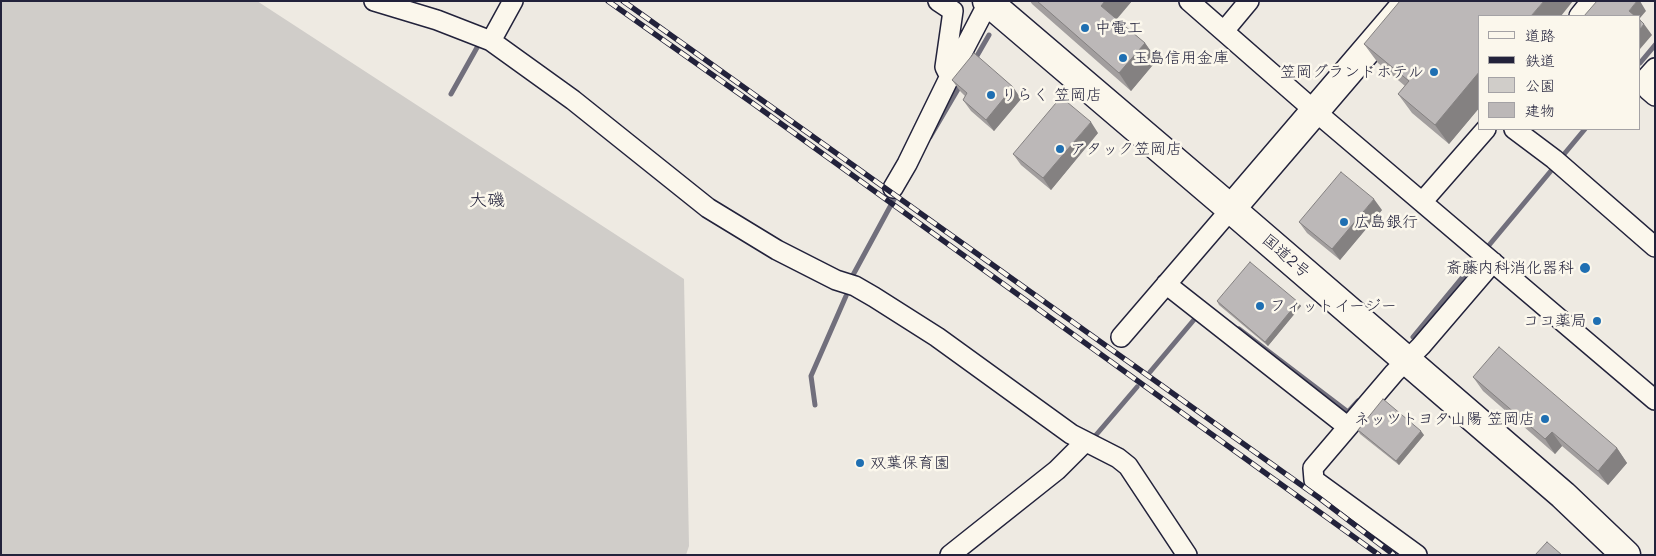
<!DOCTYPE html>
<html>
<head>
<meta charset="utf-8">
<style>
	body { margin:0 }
	#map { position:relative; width:1656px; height:556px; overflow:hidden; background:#eeeae2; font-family:Mali,"Klee One",sans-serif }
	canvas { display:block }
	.frame { position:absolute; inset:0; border:2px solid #22223b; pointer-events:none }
	.legend { position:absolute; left:1478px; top:15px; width:162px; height:115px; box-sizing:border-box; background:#fbf7ec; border:1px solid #a4a2a5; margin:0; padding:6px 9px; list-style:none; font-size:15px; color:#22223b }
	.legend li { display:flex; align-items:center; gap:10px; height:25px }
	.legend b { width:25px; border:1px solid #a4a2a5 }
</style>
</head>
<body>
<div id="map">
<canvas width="1656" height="556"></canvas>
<div class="frame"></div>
<ul class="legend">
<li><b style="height:6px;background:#fbf7ec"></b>道路</li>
<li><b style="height:6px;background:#22223b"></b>鉄道</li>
<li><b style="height:14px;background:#d0cdc9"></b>公園</li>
<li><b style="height:14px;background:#bcb8b8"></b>建物</li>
</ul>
</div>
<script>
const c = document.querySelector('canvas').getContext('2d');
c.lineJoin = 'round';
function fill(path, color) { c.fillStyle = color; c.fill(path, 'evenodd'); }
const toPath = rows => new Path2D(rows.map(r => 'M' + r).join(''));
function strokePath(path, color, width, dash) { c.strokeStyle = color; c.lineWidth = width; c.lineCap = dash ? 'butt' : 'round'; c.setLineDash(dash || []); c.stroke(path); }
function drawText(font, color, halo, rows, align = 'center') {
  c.font = font + ' Mali,"Klee One",sans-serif'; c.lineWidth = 5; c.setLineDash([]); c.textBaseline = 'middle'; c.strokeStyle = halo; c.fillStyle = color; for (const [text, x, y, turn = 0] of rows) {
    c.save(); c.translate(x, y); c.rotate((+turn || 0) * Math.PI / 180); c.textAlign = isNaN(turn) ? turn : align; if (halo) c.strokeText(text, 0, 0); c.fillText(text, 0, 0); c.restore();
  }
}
fill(toPath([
	[1,1,257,1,684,279,689,546,686,555,1,555]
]), '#d0cdc9');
strokePath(toPath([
	[974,61,989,35],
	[1640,63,1655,45],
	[451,94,479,44],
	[930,137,961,84],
	[1560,159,1585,129],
	[1485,250,1555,166],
	[853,275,898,192],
	[1239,329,1348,412,1358,401],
	[1413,337,1480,256],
	[1150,372,1198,315],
	[815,405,811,376,846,296],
	[1096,435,1137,387]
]), '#716f7c', 5);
const street = toPath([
	[374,1,437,20,491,41,573,100,708,208,777,250,836,280,855,286,874,297,937,337,1071,434,1118,458,1128,466,1187,555],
	[938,1,953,11,945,67,949,75],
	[1189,1,1316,112,1655,400],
	[1579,16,1591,1],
	[1224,31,1249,1],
	[491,41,513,1],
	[1655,68,1646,78,1648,90,1655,96],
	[1514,129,1554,159,1655,247],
	[893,188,907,164,950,76,989,1],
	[1423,201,1486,129],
	[1166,284,1348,427],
	[1121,337,1231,209],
	[950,555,1057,470,1085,442],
	[1417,555,1314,480,1313,468,1394,373,1421,346,1493,262]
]);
const secondary = toPath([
	[1231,209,1409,1]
]);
const highway = toPath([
	[987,1,1231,209,1563,495,1626,555]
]);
strokePath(street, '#22223b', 22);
strokePath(secondary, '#22223b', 31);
strokePath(highway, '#22223b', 31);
strokePath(street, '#fbf7ec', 19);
strokePath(secondary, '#fbf7ec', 28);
strokePath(highway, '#fbf7ec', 28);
const rail = toPath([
	[608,1,751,102,1379,555],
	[623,1,1318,497,1394,555]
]);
strokePath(rail, '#22223b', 5.5);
strokePath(rail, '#fbf7ec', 4, [11]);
fill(toPath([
	[1030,1,1132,1,1117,19,1145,43,1157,60,1131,91,1032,4],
	[1480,16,1480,107,1449,144,1412,113,1398,94,1405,86,1378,63,1364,44],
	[952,80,1013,87,1021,99,994,131,971,111,963,100,965,96,960,91],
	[1098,133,1051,190,1021,165,1013,154],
	[1382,210,1340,260,1307,233,1299,222],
	[1217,301,1298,302,1301,306,1268,346,1219,305],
	[1473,377,1617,448,1627,463,1608,485,1562,446,1555,454,1483,391],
	[1358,430,1424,435,1399,465,1360,434]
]), '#a29e9e');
fill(toPath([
	[1105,1,1132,1,1113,23,1101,6],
	[1544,1,1573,1,1561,16,1531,16],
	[1637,1,1640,1,1646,11,1640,18,1640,16,1633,16,1629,11],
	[1644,24,1652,35,1640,49,1640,29],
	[1145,43,1157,60,1131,91,1119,73],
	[1480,71,1480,107,1449,144,1435,125],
	[1013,87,1021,99,994,131,986,120],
	[1091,122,1098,133,1051,190,1043,178],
	[1374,199,1382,210,1340,260,1332,249],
	[1298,302,1301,306,1268,346,1265,342],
	[1421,431,1424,435,1399,465,1396,461],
	[1552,432,1562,446,1555,454,1545,439],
	[1617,448,1627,463,1608,485,1598,471]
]), '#848181');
const building = toPath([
	[1037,1,1105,1,1101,6,1145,43,1119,73,1037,1],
	[1400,1,1544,1,1531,16,1480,16,1480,71,1435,125,1398,94,1409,81,1364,44,1400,1],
	[1597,1,1637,1,1629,11,1635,16,1584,16,1597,1],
	[1640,20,1644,24,1640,29,1640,20],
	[974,53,1013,87,986,120,963,100,967,93,952,80,974,53],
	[1061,97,1091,122,1043,178,1013,154,1061,97],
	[1341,172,1374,199,1332,249,1299,222,1341,172],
	[1250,262,1298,302,1265,342,1217,301,1250,262],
	[1499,347,1617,448,1598,471,1552,432,1545,439,1473,377,1499,347],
	[1383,399,1421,431,1396,461,1358,430,1383,399],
	[1547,542,1562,555,1535,555,1547,542]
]);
fill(building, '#bcb8b8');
strokePath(building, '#848181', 1);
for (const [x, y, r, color] of [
	[1085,28,5,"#1f6fb2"],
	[1123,58,5,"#1f6fb2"],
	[1434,72,5,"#1f6fb2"],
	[991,95,5,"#1f6fb2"],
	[1060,149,5,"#1f6fb2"],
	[1344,222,5,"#1f6fb2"],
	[1585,268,6,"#1f6fb2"],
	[1260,306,5,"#1f6fb2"],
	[1597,321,5,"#1f6fb2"],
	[1545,419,5,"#1f6fb2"],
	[860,463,5,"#1f6fb2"]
]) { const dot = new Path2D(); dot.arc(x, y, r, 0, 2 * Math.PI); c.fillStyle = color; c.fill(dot); strokePath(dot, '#fbf7ec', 2); }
drawText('16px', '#22223b', '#fbf7ec', [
	["中電工",1095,28],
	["玉島信用金庫",1133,58],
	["笠岡グランドホテル",1424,72,"right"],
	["りらく 笠岡店",1001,95],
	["アタック笠岡店",1070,149],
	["広島銀行",1354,222],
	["斎藤内科消化器科",1574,268,"right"],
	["フィットイージー",1270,306],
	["ココ薬局",1587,321,"right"],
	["ネッツトヨタ山陽 笠岡店",1535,419,"right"],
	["双葉保育園",870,463]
], 'left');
drawText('16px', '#22223b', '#fbf7ec', [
	["国道2号",1286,256,41]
]);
drawText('18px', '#22223b', '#fbf7ec', [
	["大磯",487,200]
]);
</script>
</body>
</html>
